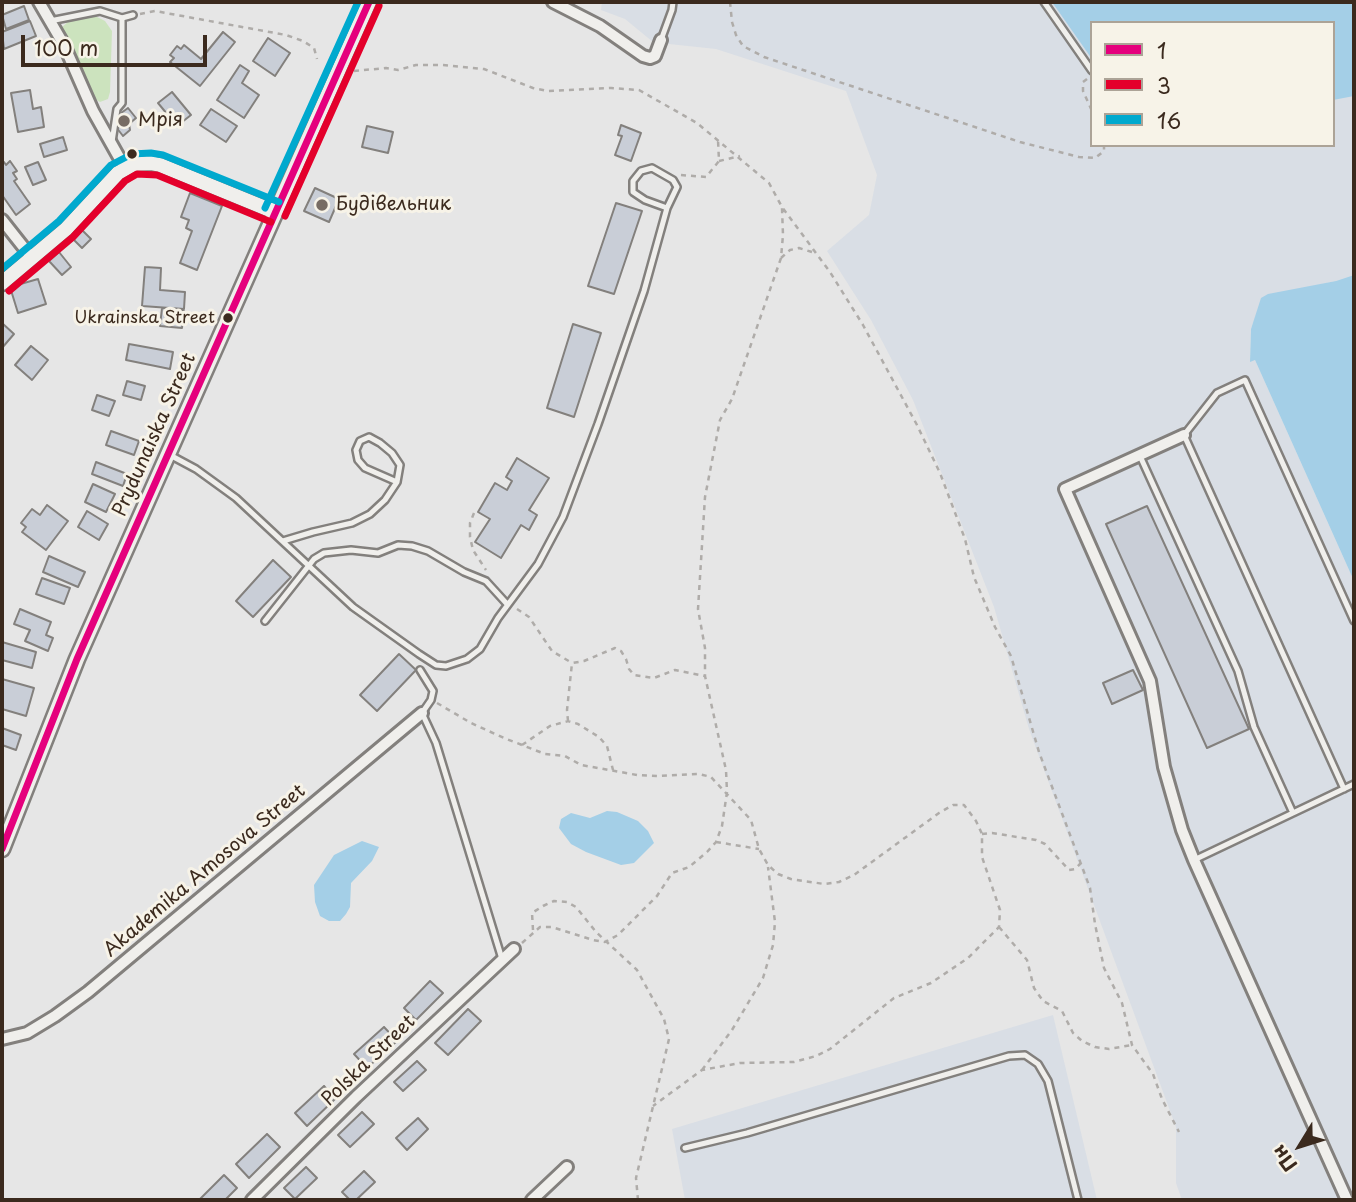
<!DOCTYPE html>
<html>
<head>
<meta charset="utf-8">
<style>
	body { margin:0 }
	#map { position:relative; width:1356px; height:1202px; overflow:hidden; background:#e6e6e6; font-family:"Playpen Sans",sans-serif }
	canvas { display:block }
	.frame { position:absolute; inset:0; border:4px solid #3b2a1e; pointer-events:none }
	.legend { position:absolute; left:1090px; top:21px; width:245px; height:126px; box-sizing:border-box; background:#f7f3e8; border:2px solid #aca397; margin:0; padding:9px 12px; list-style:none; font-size:21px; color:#3b2a1e }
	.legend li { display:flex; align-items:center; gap:14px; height:35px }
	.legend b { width:35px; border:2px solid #aca397 }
	.north { position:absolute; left:1265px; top:1111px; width:70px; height:70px; -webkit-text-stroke:5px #f7f3e8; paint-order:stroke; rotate:232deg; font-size:19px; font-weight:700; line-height:28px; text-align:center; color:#3b2a1e }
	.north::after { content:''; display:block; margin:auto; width:24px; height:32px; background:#3b2a1e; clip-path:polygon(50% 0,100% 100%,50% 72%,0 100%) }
	.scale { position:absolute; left:21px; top:35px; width:186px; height:32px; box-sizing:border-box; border:4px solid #3b2a1e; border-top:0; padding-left:9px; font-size:21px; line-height:24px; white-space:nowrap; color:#3b2a1e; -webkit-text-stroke:5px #f7f3e8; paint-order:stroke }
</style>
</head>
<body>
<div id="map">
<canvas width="1356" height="1202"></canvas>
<div class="frame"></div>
<ul class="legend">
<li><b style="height:9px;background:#e5007d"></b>1</li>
<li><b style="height:9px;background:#e4002b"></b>3</li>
<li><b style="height:9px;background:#00a9ce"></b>16</li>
</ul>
<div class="north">Пн</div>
<div class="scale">100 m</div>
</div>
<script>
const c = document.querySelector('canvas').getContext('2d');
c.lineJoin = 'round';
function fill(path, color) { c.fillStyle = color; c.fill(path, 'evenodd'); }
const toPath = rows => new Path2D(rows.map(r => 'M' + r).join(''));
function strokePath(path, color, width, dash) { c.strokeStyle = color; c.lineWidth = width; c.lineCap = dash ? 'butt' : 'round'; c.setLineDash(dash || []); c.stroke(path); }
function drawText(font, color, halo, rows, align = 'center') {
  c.font = font + ' "Playpen Sans",sans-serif'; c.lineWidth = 6; c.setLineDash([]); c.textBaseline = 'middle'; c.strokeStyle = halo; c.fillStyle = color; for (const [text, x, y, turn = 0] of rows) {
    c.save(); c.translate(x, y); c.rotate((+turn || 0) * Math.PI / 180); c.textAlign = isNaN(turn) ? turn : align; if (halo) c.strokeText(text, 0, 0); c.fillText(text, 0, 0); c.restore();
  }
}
fill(toPath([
	[602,2,1354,2,1354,275,1336,281,1300,289,1259,308,1251,329,1250,361,1255,360,1354,581,1354,1200,1182,1200,1176,1183,1176,1127,1029,729,994,607,913,400,871,320,827,251,869,215,877,175,846,91,716,49,669,44,666,40,657,39,653,42,625,19,601,10],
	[1092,23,1333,23,1333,145,1092,145],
	[1053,1015,1097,1200,685,1200,672,1129]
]), '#d9dee5');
fill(toPath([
	[95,16,105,21,112,31,110,92,108,99,100,102,93,98,61,33,61,28,69,21]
]), '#cce3be');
fill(toPath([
	[1052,2,1354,2,1354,96,1333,100,1333,23,1092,23,1092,59],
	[1354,275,1354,581,1255,360,1250,362,1251,329,1261,298,1268,294,1336,281],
	[607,811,617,812,638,821,648,831,654,843,634,863,621,865,586,852,571,844,559,828,561,819,571,813,590,818],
	[362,841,379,847,372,861,351,883,350,907,346,914,340,921,329,921,320,916,315,902,314,885,334,855]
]), '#a4cfe7');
const building = toPath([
	[24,6,29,20,6,29,2,15,24,6],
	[30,21,36,36,4,49,2,32,30,21],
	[223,32,235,42,200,86,170,62,174,58,170,55,177,46,181,49,184,45,201,59,223,32],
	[268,38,290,53,275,76,253,61,268,38],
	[240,65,249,71,242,83,259,95,244,118,217,100,240,65],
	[30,90,33,109,41,107,44,127,18,132,11,93,30,90],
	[172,92,191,115,177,126,158,103,172,92],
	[128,108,136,118,129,124,130,130,123,136,116,127,117,116,128,108],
	[211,109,237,126,226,142,200,125,211,109],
	[621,125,641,133,631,161,615,155,622,136,618,135,621,125],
	[367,126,393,132,388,153,362,147,367,126],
	[63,137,67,150,44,157,40,144,63,137],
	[10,161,17,171,13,173,17,179,14,181,30,204,16,215,2,195,2,163,4,162,6,165,10,161],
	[38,162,46,180,33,185,25,167,38,162],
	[315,188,339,199,329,222,304,211,315,188],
	[190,193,222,206,197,270,180,263,192,231,186,228,189,220,181,217,190,193],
	[616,203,642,211,614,294,588,286,616,203],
	[81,229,91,239,82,248,72,238,81,229],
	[59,252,71,267,62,275,49,261,59,252],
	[145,267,161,268,160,290,185,292,184,309,142,306,145,267],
	[38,279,46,304,18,313,10,287,38,279],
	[162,308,184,311,182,328,160,326,162,308],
	[2,323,14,334,2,348,2,323],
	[573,324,601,333,574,417,547,408,573,324],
	[129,344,173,352,170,369,126,360,129,344],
	[31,346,48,360,32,380,15,365,31,346],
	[127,381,145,386,141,400,123,395,127,381],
	[97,395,115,401,109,416,92,410,97,395],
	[111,431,139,441,134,455,106,445,111,431],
	[517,458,549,478,529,510,537,515,529,530,521,525,501,558,475,542,490,519,478,512,495,483,507,490,512,481,506,477,517,458],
	[96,462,127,474,123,486,92,474,96,462],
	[93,484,115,494,106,512,85,502,93,484],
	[47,505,68,521,46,550,22,532,26,527,21,523,32,509,40,515,47,505],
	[1147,506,1249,729,1207,748,1106,524,1147,506],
	[87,511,108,524,99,540,78,527,87,511],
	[49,556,85,572,78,587,43,572,49,556],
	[273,560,291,577,253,617,236,601,273,560],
	[42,578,70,588,64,604,36,594,42,578],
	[20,609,51,622,46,635,53,638,48,651,25,641,30,630,14,624,20,609],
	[2,642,36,652,32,668,2,660,2,642],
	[399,654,416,670,377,711,360,695,399,654],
	[1133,670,1143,690,1112,704,1103,683,1133,670],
	[2,679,34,688,26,716,2,709,2,679],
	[2,728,21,735,16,750,2,745,2,728],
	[430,981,443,993,416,1020,404,1008,430,981],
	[468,1009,481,1021,448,1055,435,1043,468,1009],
	[384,1027,397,1041,367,1068,354,1054,384,1027],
	[417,1061,426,1070,403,1091,394,1082,417,1061],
	[324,1086,335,1099,307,1126,295,1113,324,1086],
	[362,1112,374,1124,350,1147,338,1135,362,1112],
	[418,1118,428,1129,407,1150,396,1138,418,1118],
	[267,1134,280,1147,249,1178,236,1164,267,1134],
	[306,1167,317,1178,295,1199,284,1188,306,1167],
	[364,1171,375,1182,356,1200,350,1200,342,1192,364,1171],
	[224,1175,237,1188,225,1200,199,1200,224,1175]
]);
fill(building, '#c9ced7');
strokePath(building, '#83807d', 2);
const lane = toPath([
	[1044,2,1092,71],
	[50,21,100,11,122,18,133,15],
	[661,40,672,10,673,2],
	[112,142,117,109,122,103,122,18],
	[168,454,196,469,236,498,353,607,419,654,436,665,446,666,467,659,480,649,498,618,538,564,563,517,598,424,644,291,667,208,677,187,673,180,652,168,641,171,633,181,633,192,645,200,667,208],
	[1140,456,1238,671,1254,727,1293,813],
	[283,541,313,532,352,523,370,514,385,500,397,482,400,465,392,453,380,443,369,437,360,441,356,450,358,460,365,468,397,482],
	[265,621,314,559,324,553,351,550,378,553,398,545,412,546,428,551,464,572,486,581,507,604],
	[420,670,433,691,431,700,422,713,436,743,502,959],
	[1344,789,1184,435,1217,393,1245,380,1354,621],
	[1194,860,1354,784],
	[685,1148,747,1133,1009,1056,1025,1055,1038,1064,1048,1081,1078,1200]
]);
const street = toPath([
	[39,2,64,45,93,111,125,168],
	[553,2,600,26,643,56,650,58,655,56,661,40],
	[2,220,32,258],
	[1184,435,1065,489,1150,681,1164,767,1182,830,1194,860,1347,1200],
	[2,1039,27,1033,55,1016,88,992,422,713],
	[252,1200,356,1097,514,949],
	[532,1200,567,1167]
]);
const secondary = toPath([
	[2,283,66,229,118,173,134,164,151,163,160,165,275,212],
	[2,849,77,659,369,2]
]);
strokePath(lane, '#83807d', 10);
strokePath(street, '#83807d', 16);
strokePath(secondary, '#83807d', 19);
strokePath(toPath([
	[730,2,732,22,736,35,743,46,764,57,1020,142,1079,157,1095,158,1104,151,1104,145],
	[140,14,155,11,286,35,303,41,314,48,317,59],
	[354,71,386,68,398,70,416,65,442,65,484,69,533,88,548,91,611,88,639,90,697,123,769,183,782,207,830,272,863,325,917,425,940,473,965,539,974,577,995,627,1011,656,1039,752,1090,888,1095,924,1104,968,1122,1003,1132,1045,1153,1074,1162,1099,1179,1132],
	[1087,79,1083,82,1083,91,1092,111],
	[719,161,740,156],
	[681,175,706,177,719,161,718,140],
	[781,258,790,250,799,248,812,252],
	[474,513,470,523,470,537,473,550,486,570],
	[517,609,529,617,552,651,572,663],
	[437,703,471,723,504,738,545,754,565,756,581,765,637,775,659,776,699,774,711,777,751,820,759,849,768,865,778,874,791,879,824,884,839,882,854,875,939,813,953,805,964,805,976,821,982,834,982,857,1000,910,999,927,968,958,931,983,894,998,830,1049,816,1056,794,1062,740,1063,702,1070,653,1106],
	[568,721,567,710,572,663,584,661,615,648,621,651,626,659,629,669,634,675,654,678,675,670,705,676],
	[522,745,550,726,568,721,578,724,599,737,607,746,613,770],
	[982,834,992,833,1036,840,1045,844,1069,870,1075,869,1081,863],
	[716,842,759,849],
	[999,927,1027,960,1034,988,1043,1001,1062,1011,1073,1033,1082,1041,1095,1047,1109,1049,1132,1045],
	[533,930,532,913,543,906,554,901,567,902,576,907,596,932,637,970,664,1019,669,1039,636,1178,638,1200],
	[522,943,540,927,552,927,593,940,605,942,618,935,657,896,672,873,689,867,707,852,716,842,722,826,727,792,726,770,705,676,705,648,698,609,705,497,720,420,732,399,781,258,783,235,782,208],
	[702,1070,732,1030,763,978,773,945,775,922,768,867]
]), '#afaca9', 2.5, [5, 5]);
strokePath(lane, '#f0efec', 5);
strokePath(street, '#f0efec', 10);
strokePath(secondary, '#f0efec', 14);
strokePath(toPath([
	[2,849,77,659,369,2]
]), '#e5007d', 7);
strokePath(toPath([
	[285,216,379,6],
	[9,291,73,237,125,181,137,174,157,175,271,222]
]), '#e4002b', 7);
strokePath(toPath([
	[265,208,358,2],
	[2,269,59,221,111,165,132,154,151,153,163,155,279,202]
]), '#00a9ce', 7);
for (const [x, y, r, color] of [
	[124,121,7,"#776c64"],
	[132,154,6,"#3b2a1e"],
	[322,205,7,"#776c64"],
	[228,318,6,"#3b2a1e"]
]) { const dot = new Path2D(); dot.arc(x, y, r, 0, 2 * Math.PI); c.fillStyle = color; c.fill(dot); strokePath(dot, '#f7f3e8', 2.5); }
drawText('17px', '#3b2a1e', '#f7f3e8', [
	["Ukrainska Street",215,318]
], 'right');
drawText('19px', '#3b2a1e', '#f7f3e8', [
	["Мрія",138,121],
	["Будівельник",336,205]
], 'left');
drawText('19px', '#3b2a1e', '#f7f3e8', [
	["Prydunaiska Street",155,435,-66],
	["Akademika Amosova Street",205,871,-40],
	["Polska Street",369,1061,-44]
]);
</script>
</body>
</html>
